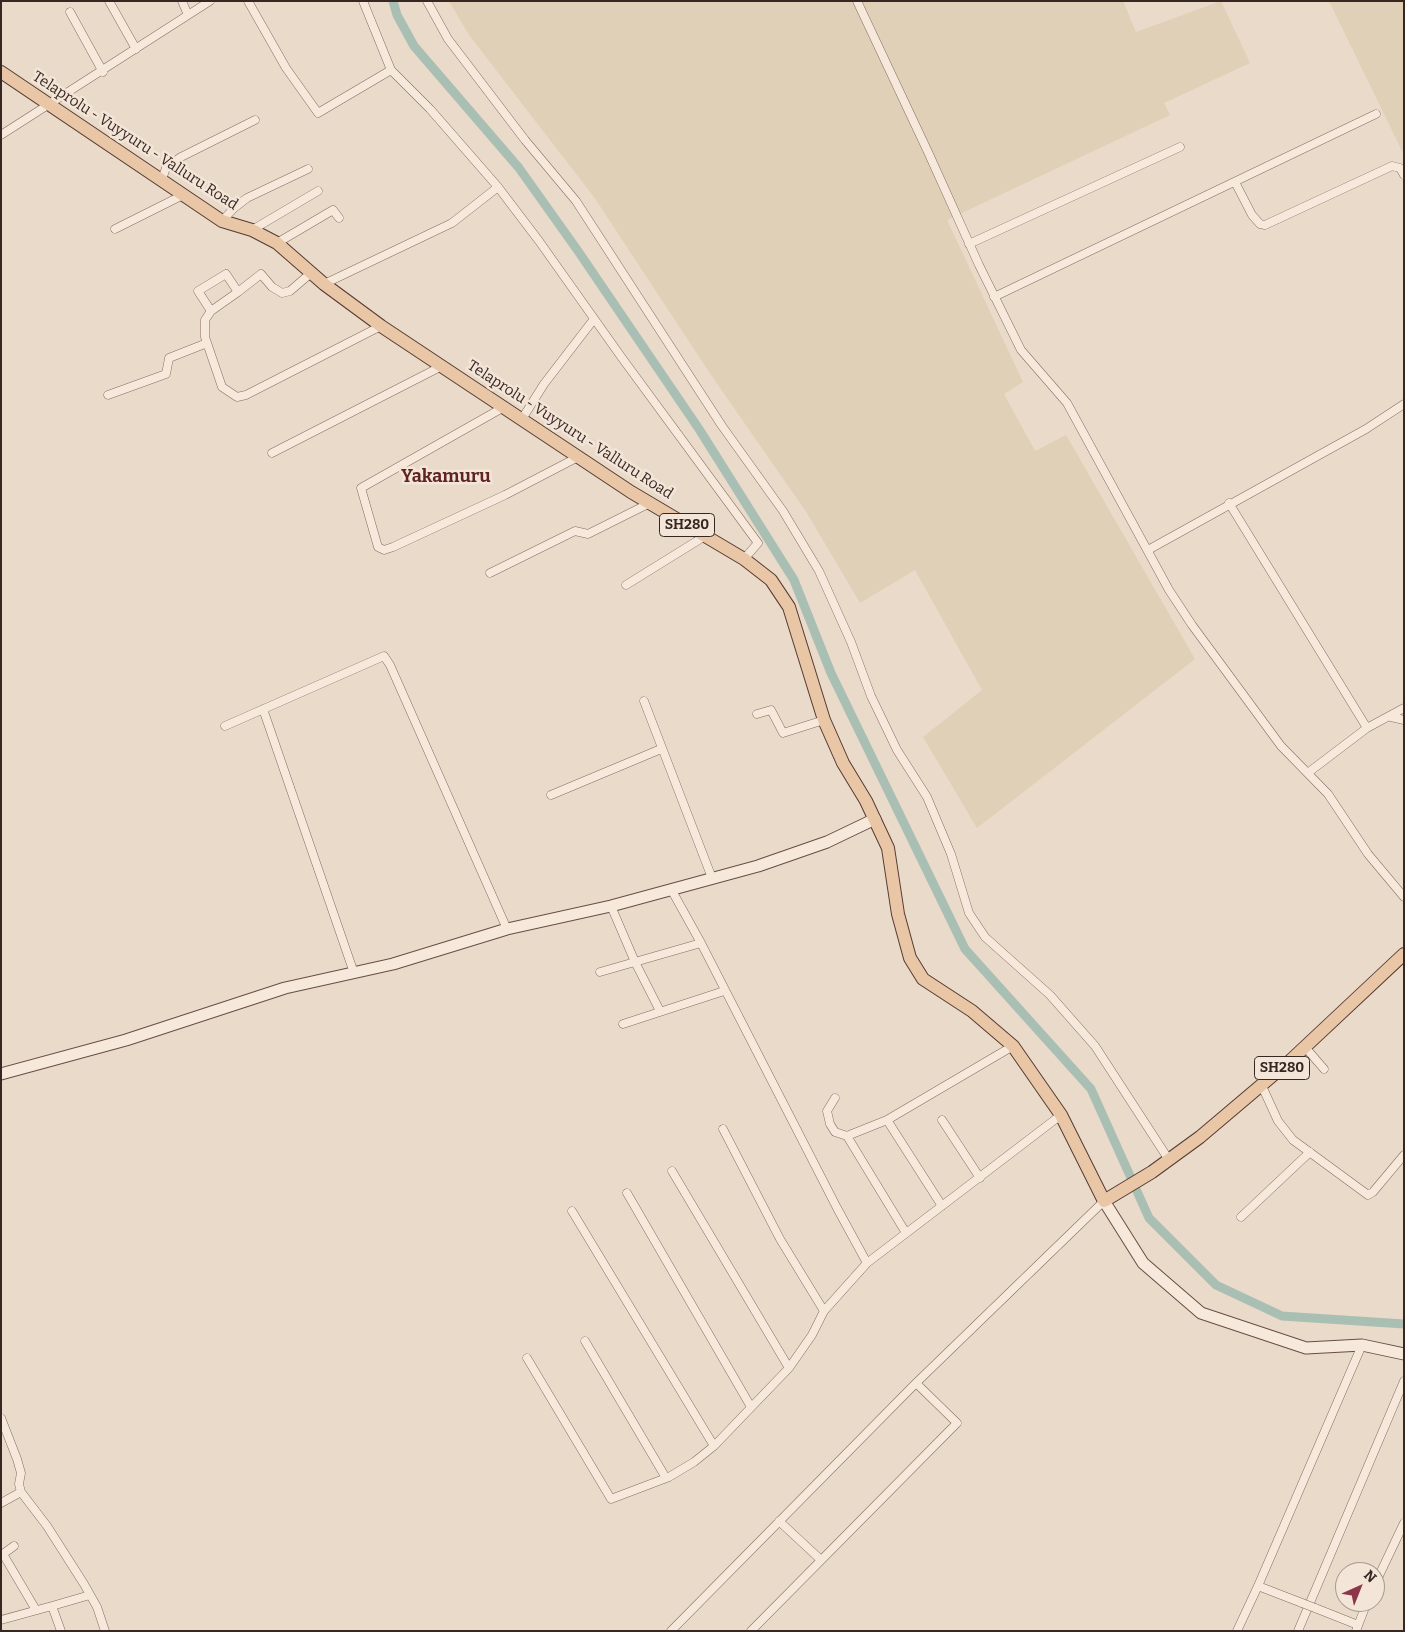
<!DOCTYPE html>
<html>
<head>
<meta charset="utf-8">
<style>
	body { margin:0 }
	#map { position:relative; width:1405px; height:1632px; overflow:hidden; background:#eadac9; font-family:Bitter,serif }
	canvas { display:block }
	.frame { position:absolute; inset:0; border:2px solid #372722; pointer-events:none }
	.north { position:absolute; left:1335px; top:1562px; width:50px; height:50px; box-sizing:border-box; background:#f3e5d8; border:1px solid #a8998f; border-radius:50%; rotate:44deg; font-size:14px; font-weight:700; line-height:20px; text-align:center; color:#372722 }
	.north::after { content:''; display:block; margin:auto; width:18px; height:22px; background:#8e3649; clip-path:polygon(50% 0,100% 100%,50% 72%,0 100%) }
</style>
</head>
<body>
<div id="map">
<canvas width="1405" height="1632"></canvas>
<div class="frame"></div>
<div class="north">N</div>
</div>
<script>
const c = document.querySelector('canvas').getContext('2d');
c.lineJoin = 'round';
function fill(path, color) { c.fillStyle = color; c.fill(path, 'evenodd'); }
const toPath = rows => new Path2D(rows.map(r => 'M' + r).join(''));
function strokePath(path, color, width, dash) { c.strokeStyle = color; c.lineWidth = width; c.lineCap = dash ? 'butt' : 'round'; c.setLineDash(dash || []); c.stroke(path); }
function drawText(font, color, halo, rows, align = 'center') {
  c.font = font + ' Bitter,serif'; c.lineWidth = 5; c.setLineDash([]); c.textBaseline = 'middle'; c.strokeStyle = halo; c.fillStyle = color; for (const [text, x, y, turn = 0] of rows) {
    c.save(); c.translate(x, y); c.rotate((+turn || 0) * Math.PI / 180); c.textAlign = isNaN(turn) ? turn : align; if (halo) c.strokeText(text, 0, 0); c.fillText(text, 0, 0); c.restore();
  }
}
fill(toPath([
	[449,1,1123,1,1136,32,1221,1,1250,63,1164,103,1170,115,947,220,1023,382,1004,394,1035,451,1066,435,1195,659,977,828,923,737,982,690,915,570,860,603,807,513,711,375,594,197,469,35],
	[1329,1,1404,1,1404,151,1402,151]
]), '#dfd0b7');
strokePath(toPath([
	[393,1,397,15,414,46,519,168,578,251,699,429,794,580,831,673,965,949,1091,1089,1149,1218,1216,1285,1282,1316,1404,1324]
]), '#aabfb4', 9);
const street = toPath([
	[109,1,136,49],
	[182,1,188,15],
	[248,1,286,68,318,113,391,70],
	[363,1,391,70,430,109,498,187,539,241,622,358,758,543,744,559],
	[427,1,448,39,525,140,576,201,722,426,783,511,819,571,851,642,871,696,897,750,927,797,951,854,969,913,985,937,1050,995,1095,1046,1169,1160],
	[857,1,928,152,979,265,1021,350,1067,403,1169,590,1192,625,1281,746,1328,794,1368,854,1404,897],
	[70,12,103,72],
	[1,135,210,1],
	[162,179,166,168,181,157,255,120],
	[1235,182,1252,215,1260,224,1265,225,1392,166,1400,168,1404,175],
	[222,221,234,208,247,198,308,169],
	[115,229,183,195],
	[252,230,318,191],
	[277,243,333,210,339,218],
	[969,244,1180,147],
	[311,273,290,291,282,293,272,287,261,274,238,292,226,274,198,291,211,311,205,320,205,337,222,387,237,397,246,395,381,326],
	[324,284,452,223,498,187],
	[994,297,1376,114],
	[211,311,238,292],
	[108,395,166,374,169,358,207,343],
	[504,407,361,488,378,547,384,550,393,547,505,495,578,457],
	[522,419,544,384,594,319],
	[272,453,442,366],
	[1229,503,1367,728],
	[1148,550,1366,429,1404,404],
	[490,573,575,531,588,534,650,503],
	[626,585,705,536],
	[644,701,712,878],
	[263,709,354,973],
	[757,714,771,710,783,733,824,720],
	[1391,717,1404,720],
	[225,726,384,656,390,665,507,929],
	[1309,772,1367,728,1404,708],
	[551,795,661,749],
	[671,889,701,943,837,1208,867,1263],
	[611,906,635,962,660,1011],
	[600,972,701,943],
	[623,1024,724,991],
	[1305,1047,1324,1069],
	[1261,1084,1278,1121,1293,1140,1368,1195,1373,1192,1404,1155],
	[835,1098,827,1111,830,1124,835,1132,847,1136,887,1120,1013,1046],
	[887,1120,942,1206],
	[942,1120,980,1178],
	[723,1129,780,1239,824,1311],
	[847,1136,906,1233],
	[672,1171,789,1368],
	[627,1193,751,1407],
	[572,1211,714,1446],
	[1241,1217,1310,1152],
	[585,1341,666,1478],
	[527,1358,611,1499,669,1477,694,1462,714,1446,789,1368,812,1335,824,1311,867,1263,1061,1115],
	[1,1418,17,1459,21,1473,19,1484,21,1492,47,1526,84,1584,97,1607,105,1631],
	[1,1503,21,1492],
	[779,1521,821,1560],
	[14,1546,3,1554,36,1610],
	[1375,1584,1404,1523],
	[1258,1586,1302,1603],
	[1315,1608,1358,1625],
	[1,1620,52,1606],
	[61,1631,52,1606,90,1595],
	[671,1631,916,1383,1104,1201],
	[751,1631,957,1423,916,1383],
	[1237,1631,1258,1586,1362,1345],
	[1298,1631,1404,1381],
	[1356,1631,1367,1602]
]);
const secondary = toPath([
	[1,1074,126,1040,285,988,393,964,507,929,611,906,758,866,827,842,875,819],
	[1104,1201,1143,1263,1201,1313,1306,1348,1362,1345,1404,1354]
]);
const primary = toPath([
	[1,72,222,221,252,230,277,243,324,284,381,326,631,492,744,559,771,580,789,607,824,720,843,763,866,801,888,848,898,914,910,958,923,979,972,1011,1013,1046,1061,1115,1104,1201,1152,1172,1200,1137,1291,1060,1404,954]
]);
strokePath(street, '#856c60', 9);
strokePath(secondary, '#674d43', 13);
strokePath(primary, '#543b33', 14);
strokePath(street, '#f6e9dc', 8);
strokePath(secondary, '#f6e9dc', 11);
strokePath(primary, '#e9c6a6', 12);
const streetBridge = toPath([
	[1302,1603,1315,1608]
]);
strokePath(streetBridge, '#856c60', 9, []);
strokePath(streetBridge, '#f6e9dc', 8);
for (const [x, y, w] of [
	[687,525,55],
	[1282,1068,55]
]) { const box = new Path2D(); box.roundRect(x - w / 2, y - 11.5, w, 23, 4); c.fillStyle = '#f3e5d8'; c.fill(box); strokePath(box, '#372722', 1); }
drawText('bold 14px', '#372722', null, [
	["SH280",687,525],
	["SH280",1282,1068]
]);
drawText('15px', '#372722', '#f3e5d8', [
	["Telaprolu - Vuyyuru - Valluru Road",135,141,33],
	["Telaprolu - Vuyyuru - Valluru Road",570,430,33]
]);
drawText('bold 18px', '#5f2525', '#f3e5d8', [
	["Yakamuru",446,477]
]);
</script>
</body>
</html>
